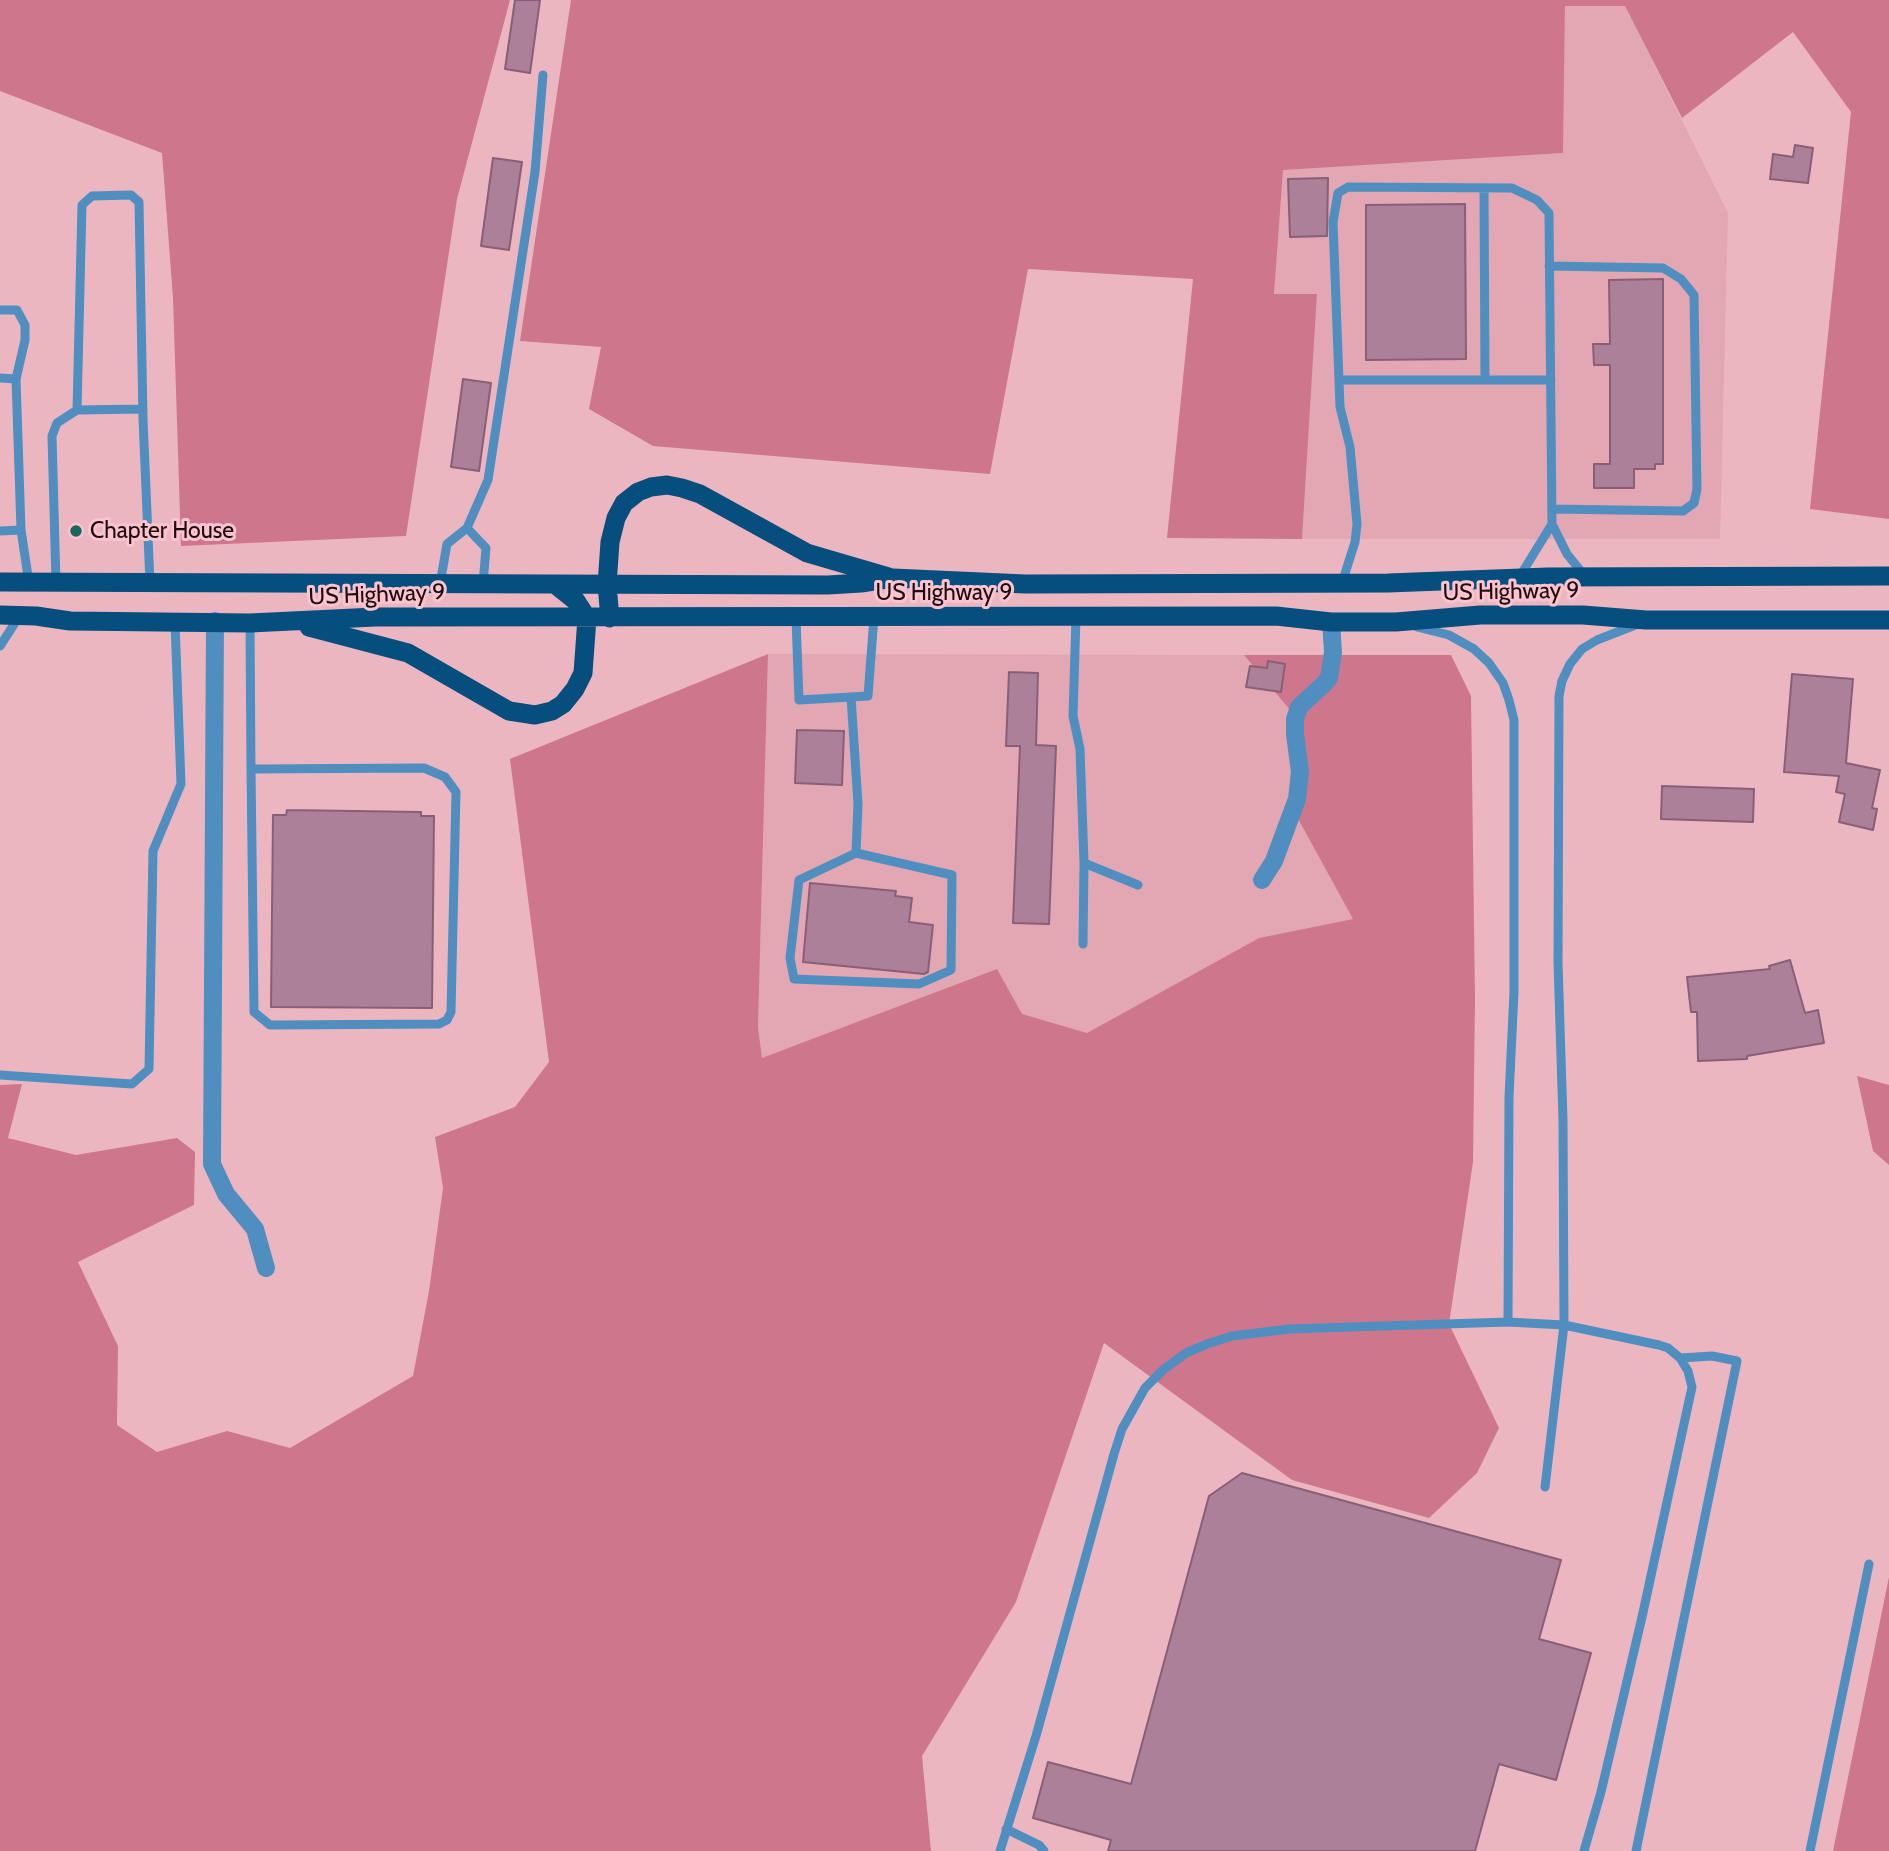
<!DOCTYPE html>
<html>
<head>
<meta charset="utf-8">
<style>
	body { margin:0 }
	canvas { display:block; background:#ecb6c1 }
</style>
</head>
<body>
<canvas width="1889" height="1851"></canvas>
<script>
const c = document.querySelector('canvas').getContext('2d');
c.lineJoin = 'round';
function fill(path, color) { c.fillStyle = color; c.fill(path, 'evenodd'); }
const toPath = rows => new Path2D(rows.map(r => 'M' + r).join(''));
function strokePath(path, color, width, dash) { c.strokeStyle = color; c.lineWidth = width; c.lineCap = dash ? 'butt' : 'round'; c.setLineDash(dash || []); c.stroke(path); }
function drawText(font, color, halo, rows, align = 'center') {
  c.font = font + ' Cabin,sans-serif'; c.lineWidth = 6; c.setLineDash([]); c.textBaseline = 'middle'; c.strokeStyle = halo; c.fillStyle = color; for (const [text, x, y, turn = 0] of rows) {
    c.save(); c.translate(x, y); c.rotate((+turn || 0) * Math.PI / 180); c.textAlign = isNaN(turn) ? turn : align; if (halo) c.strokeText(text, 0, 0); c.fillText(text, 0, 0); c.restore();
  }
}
fill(toPath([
	[1565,6,1625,6,1728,213,1720,539,1302,539,1317,294,1274,294,1282,170,1563,153],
	[768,654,1244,655,1295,716,1291,806,1353,919,1259,938,1087,1033,1022,1014,762,1058,758,1027]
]), '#e2a7b2');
fill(toPath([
	[0,0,510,0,457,199,406,536,181,546,173,298,162,153,0,91],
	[571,0,1889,0,1889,519,1810,509,1851,112,1793,32,1682,118,1625,6,1565,6,1563,153,1283,170,1274,294,1317,294,1302,539,1167,538,1193,279,1028,269,990,474,653,446,589,409,601,347,520,341],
	[768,654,758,1027,762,1058,997,969,1022,1014,1087,1033,1259,938,1353,919,1291,806,1295,716,1244,655,1451,655,1471,696,1475,999,1473,1162,1449,1324,1499,1428,1477,1473,1429,1518,1292,1480,1104,1343,1016,1602,922,1756,931,1851,0,1851,0,1085,22,1084,8,1138,76,1155,177,1138,195,1152,194,1205,78,1262,118,1346,117,1425,157,1452,227,1431,290,1448,413,1376,429,1291,443,1188,435,1137,515,1107,549,1062,510,759],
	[1857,1076,1889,1085,1889,1165,1873,1151],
	[1889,1577,1889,1851,1833,1851]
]), '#ce768b');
const building = toPath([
	[515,0,540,0,530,73,505,69,515,0],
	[1795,145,1813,148,1808,183,1770,179,1773,154,1793,157,1795,145],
	[493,158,522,162,509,250,481,246,493,158],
	[1328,178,1327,236,1290,237,1288,179,1328,178],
	[1465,204,1466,359,1366,360,1366,205,1465,204],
	[1663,279,1663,464,1655,464,1655,469,1634,469,1634,488,1594,488,1594,464,1610,464,1610,365,1594,365,1593,344,1610,344,1609,280,1663,279],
	[463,379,491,383,479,471,451,467,463,379],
	[1268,661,1285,664,1281,692,1246,687,1250,666,1267,668,1268,661],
	[1009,672,1038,673,1036,745,1056,746,1049,924,1013,923,1020,746,1006,746,1009,672],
	[1792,674,1853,679,1846,763,1880,770,1872,808,1877,809,1873,830,1839,822,1845,794,1836,792,1839,776,1784,772,1792,674],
	[797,730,844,731,842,785,795,783,797,730],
	[1662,786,1754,789,1753,822,1661,819,1662,786],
	[287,810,421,812,421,816,434,816,432,1008,271,1007,273,815,286,815,287,810],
	[810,883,896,891,895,896,912,898,909,922,933,925,928,972,924,974,803,962,810,883],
	[1790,960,1805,1013,1818,1010,1824,1043,1747,1056,1747,1059,1698,1061,1697,1012,1691,1012,1687,977,1770,969,1769,966,1790,960],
	[1242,1473,1561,1560,1539,1639,1591,1653,1556,1780,1499,1764,1475,1851,1108,1851,1111,1840,1033,1818,1048,1762,1131,1784,1209,1496,1242,1473]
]);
fill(building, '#ac8098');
strokePath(building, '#895f77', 2);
strokePath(toPath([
	[1484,188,1485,380],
	[1549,266,1663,268,1681,279,1694,295,1697,489,1694,503,1683,511,1552,509],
	[0,310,17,310,25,325,25,340,16,379,21,530,29,583],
	[0,378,16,379],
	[1339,380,1551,380],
	[77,410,143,409],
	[467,528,488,480,535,172,543,75],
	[0,531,21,530],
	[1520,576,1552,524],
	[56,583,52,436,57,423,77,410,82,205,92,196,131,195,139,202,143,419,150,583],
	[1342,583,1355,542,1357,524,1350,447,1340,407,1333,222,1338,193,1348,187,1512,188,1537,200,1549,213,1552,524,1567,554,1584,575],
	[440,584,447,544,467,528,486,548,483,584],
	[1076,617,1073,716,1080,749,1084,863,1083,944],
	[796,618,799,700,868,696,874,617],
	[250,623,251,769,254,1012,270,1025,439,1024,447,1020,451,1012,456,792,445,777,424,768,251,769],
	[1417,627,1449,635,1474,649,1489,663,1503,683,1509,700,1514,720,1514,992,1509,1097,1508,1322],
	[0,646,20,615],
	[851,697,858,804,856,853,952,875,951,970,919,984,794,979,790,958,799,880,856,853],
	[1084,863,1138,885],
	[0,1075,132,1084,149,1069,153,851,181,784,175,622],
	[1545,1487,1564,1325,1563,1120,1558,963,1559,696,1562,681,1570,664,1582,649,1597,640,1638,624],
	[1006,1829,1039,1845,1044,1851],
	[1000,1851,1036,1736,1114,1454,1122,1429,1145,1388,1164,1369,1186,1353,1207,1344,1232,1336,1289,1329,1508,1322,1564,1325,1659,1345,1668,1348,1680,1358,1688,1371,1692,1387,1642,1617,1601,1792,1584,1851],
	[1636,1851,1737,1361,1712,1356,1680,1358],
	[1810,1851,1869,1564]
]), '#518ec0', 9);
strokePath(toPath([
	[215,621,212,1164,226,1194,255,1229,266,1268],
	[1262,880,1274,861,1297,799,1300,772,1295,734,1295,719,1299,707,1324,684,1329,678,1333,652,1331,622]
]), '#518ec0', 18);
strokePath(toPath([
	[0,582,828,585,861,583,893,578,1025,584,1388,583,1548,577,1889,576],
	[0,615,36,616,70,621,250,623,375,617,1276,616,1331,622,1396,622,1480,615,1583,615,1646,620,1889,620],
	[610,618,607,585,610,542,616,518,624,503,638,492,651,487,667,485,682,488,700,494,807,553,889,577],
	[309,627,408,653,509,711,535,715,552,711,563,704,575,689,583,673,587,618,576,601,556,585]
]), '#064e7d', 19);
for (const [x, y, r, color] of [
	[76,531,7,"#1b665e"]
]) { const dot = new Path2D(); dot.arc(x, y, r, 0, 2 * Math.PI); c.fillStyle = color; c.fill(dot); strokePath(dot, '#fac3ce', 2.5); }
drawText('23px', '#1d0b0f', '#fac3ce', [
	["Chapter House",90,531]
], 'left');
drawText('23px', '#1d0b0f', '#fac3ce', [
	["US Highway 9",1511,592,-1],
	["US Highway 9",944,593],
	["US Highway 9",377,595,-2]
]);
</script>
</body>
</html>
